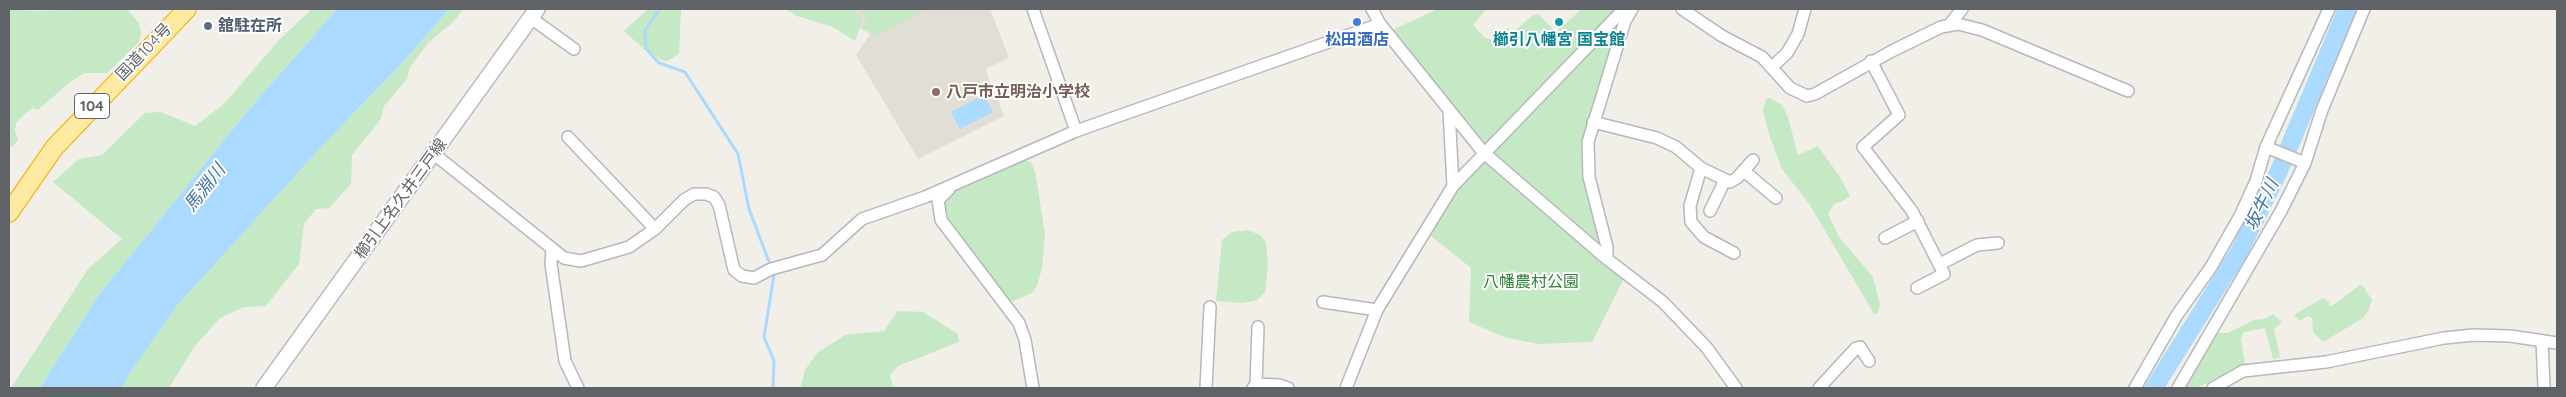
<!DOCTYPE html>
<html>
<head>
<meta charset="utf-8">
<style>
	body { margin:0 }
	#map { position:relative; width:2566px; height:397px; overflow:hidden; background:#f1efe8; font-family:Quicksand,sans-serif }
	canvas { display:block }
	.frame { position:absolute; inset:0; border:10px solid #5f6368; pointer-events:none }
</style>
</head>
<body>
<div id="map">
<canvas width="2566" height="397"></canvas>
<div class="frame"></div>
</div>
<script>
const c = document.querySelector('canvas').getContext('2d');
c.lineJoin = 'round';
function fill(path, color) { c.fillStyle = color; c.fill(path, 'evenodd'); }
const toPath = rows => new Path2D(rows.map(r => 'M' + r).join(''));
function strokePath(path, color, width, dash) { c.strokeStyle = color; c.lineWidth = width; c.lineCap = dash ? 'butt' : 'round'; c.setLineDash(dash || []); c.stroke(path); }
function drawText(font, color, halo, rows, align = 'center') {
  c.font = font + ' Quicksand,"Noto Sans JP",sans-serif'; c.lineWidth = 4; c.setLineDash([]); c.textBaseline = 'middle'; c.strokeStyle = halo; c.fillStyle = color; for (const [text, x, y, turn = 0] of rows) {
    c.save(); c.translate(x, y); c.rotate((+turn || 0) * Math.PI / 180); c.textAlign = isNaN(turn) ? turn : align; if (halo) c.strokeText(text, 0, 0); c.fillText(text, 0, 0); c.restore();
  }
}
fill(toPath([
	[854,9,990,9,1009,58,985,69,1004,116,918,159,856,55,870,34,860,28,863,18]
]), '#e1ded6');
fill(toPath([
	[9,9,32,11,127,9,139,23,141,33,139,42,107,73,84,73,69,83,38,110,33,108,27,112,16,123,15,131,18,140,12,147,9,146],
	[312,9,337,9,246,113,98,296,40,388,11,388,88,269,122,239,53,182,79,159,102,155,145,113,161,112,195,126,224,104,279,40],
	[449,9,464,9,452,23,428,43,410,67,407,79,384,106,381,119,352,155,351,184,329,208,316,209,304,224,299,264,266,306,244,307,220,318,194,347,169,388,121,388,130,373,176,307,323,145,403,62],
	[648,9,681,9,679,54,667,61,661,60,646,51,624,31],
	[785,9,854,9,863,18,855,41,833,27,797,16],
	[859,9,926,9,878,36,862,28,867,18],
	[1438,9,1486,9,1473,25,1485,38,1493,40,1507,29,1515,31,1533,15,1538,14,1556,32,1582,9,1630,9,1581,146,1583,180,1601,242,1593,240,1494,157,1392,30],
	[1770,98,1782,105,1788,117,1798,155,1818,146,1840,177,1850,196,1841,202,1834,204,1828,214,1839,237,1873,277,1880,305,1877,314,1874,314,1810,205,1782,169,1769,134,1763,111,1766,99],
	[1025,160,1031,162,1035,171,1045,234,1042,268,1037,286,1032,293,1011,302,950,222,943,205,955,191],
	[1485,160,1624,278,1592,342,1538,344,1504,337,1469,322,1471,268,1431,236,1454,194],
	[1248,230,1260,235,1266,242,1268,265,1265,292,1257,300,1243,303,1216,301,1222,240,1232,232],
	[2360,285,2363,286,2372,300,2369,310,2363,318,2323,342,2313,332,2312,318,2307,316,2300,321,2294,315,2323,298,2329,301,2329,306,2333,305],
	[898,311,923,312,958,334,959,342,898,366,890,375,893,388,800,388,805,370,817,353,845,335,884,331],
	[2273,314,2282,322,2274,329,2280,357,2273,359,2265,328,2244,332,2241,339,2245,364,2197,388,2185,388,2214,336,2218,333,2228,333,2254,320,2264,319]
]), '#c5e8c5');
fill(toPath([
	[337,9,449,9,403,62,323,145,176,307,130,373,121,388,40,388,98,296,246,113],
	[984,95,993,112,960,129,951,112]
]), '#aadaff');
strokePath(toPath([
	[660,9,645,30,646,49,659,63,685,72,738,154,749,209,774,275,764,337,774,361,773,388]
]), '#aadaff', 3);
strokePath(toPath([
	[2154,388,2239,252,2279,171,2347,9]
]), '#aadaff', 18);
const minor = toPath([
	[1033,9,1076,131],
	[1372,9,1380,24,1483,152,1607,259,1663,302,1707,348,1736,388],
	[1682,9,1722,36,1762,57,1790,88,1807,96,1815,94,1892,51,1941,27,1958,24,1982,30,2128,91],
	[531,18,574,49],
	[1950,24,1962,9],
	[1871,61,1899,115,1863,147,1912,211,1944,274,1917,288],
	[1772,67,1787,53,1798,34,1805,9],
	[1449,111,1453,186],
	[1593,122,1657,138,1676,147,1701,168,1730,182,1737,178,1753,160],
	[568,137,655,229],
	[2266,147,2305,163],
	[434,154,564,258,581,261,629,247,655,229,684,200,694,194,706,194,714,197,719,205,734,270,742,276,754,278,771,269,822,255,862,219,925,197,1076,131,1380,24],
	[1701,168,1690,206,1691,222,1704,237,1734,253],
	[1744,171,1776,198],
	[949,189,938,200,941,220,1019,323,1025,340,1033,388],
	[1710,211,1725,180],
	[1885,238,1918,221],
	[552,249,551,264,565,361,578,388],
	[1607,259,1607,247,1589,177,1588,142,1625,21,1632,9],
	[1940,264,1977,245,1998,243],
	[1323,302,1377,310],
	[2542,341,2544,388],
	[1256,384,1279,385,1288,388],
	[1206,388,1210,307],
	[1253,388,1256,384,1258,327],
	[1346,388,1377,310,1453,186,1624,9],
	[1819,388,1856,348,1860,347,1869,361],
	[2135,388,2177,315,2211,267,2240,216,2256,181,2266,147,2329,9],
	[2178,388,2281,211,2305,163,2322,110,2364,9],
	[2213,388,2243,371,2326,362,2444,338,2473,335,2510,336,2557,343]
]);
const secondary = toPath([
	[264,388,537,9]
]);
const trunk = toPath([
	[9,213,54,148,187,9]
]);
strokePath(minor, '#b5b8bc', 14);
strokePath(secondary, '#b6babf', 18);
strokePath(trunk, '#f9ab00', 20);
strokePath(minor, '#fff', 11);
strokePath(secondary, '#fff', 15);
strokePath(trunk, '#feeaa1', 18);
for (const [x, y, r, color] of [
	[1357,22,5,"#3f7fe0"],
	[1559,22,5,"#0f9aa8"],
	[208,26,5,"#5c6f8a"],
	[936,92,5,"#8d6e63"]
]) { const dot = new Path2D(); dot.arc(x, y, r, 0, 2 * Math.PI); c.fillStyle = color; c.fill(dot); strokePath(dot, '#fff', 2); }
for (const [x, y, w] of [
	[92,106,35]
]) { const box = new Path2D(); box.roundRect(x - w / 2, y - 12.5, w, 25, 4); c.fillStyle = '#fff'; c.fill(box); strokePath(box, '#5f6368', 1); }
drawText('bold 15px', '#5f6368', null, [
	["104",92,106]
]);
drawText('bold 16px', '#4e5e75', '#fff', [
	["舘駐在所",218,26]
], 'left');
drawText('bold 16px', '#366cbe', '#fff', [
	["松田酒店",1357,40]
]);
drawText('bold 16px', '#0d838f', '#fff', [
	["櫛引八幡宮 国宝館",1559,40]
]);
drawText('16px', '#5f6368', '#fff', [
	["国道104号",144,52,-46],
	["櫛引上名久井三戸線",401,199,-54]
]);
drawText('bold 16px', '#785e54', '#fff', [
	["八戸市立明治小学校",946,92]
], 'left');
drawText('16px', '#348238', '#fff', [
	["八幡農村公園",1531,282]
]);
drawText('italic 18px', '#4174aa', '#fff', [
	["馬淵川",205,188,-52],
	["坂牛川",2262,205,-64]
]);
</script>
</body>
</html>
